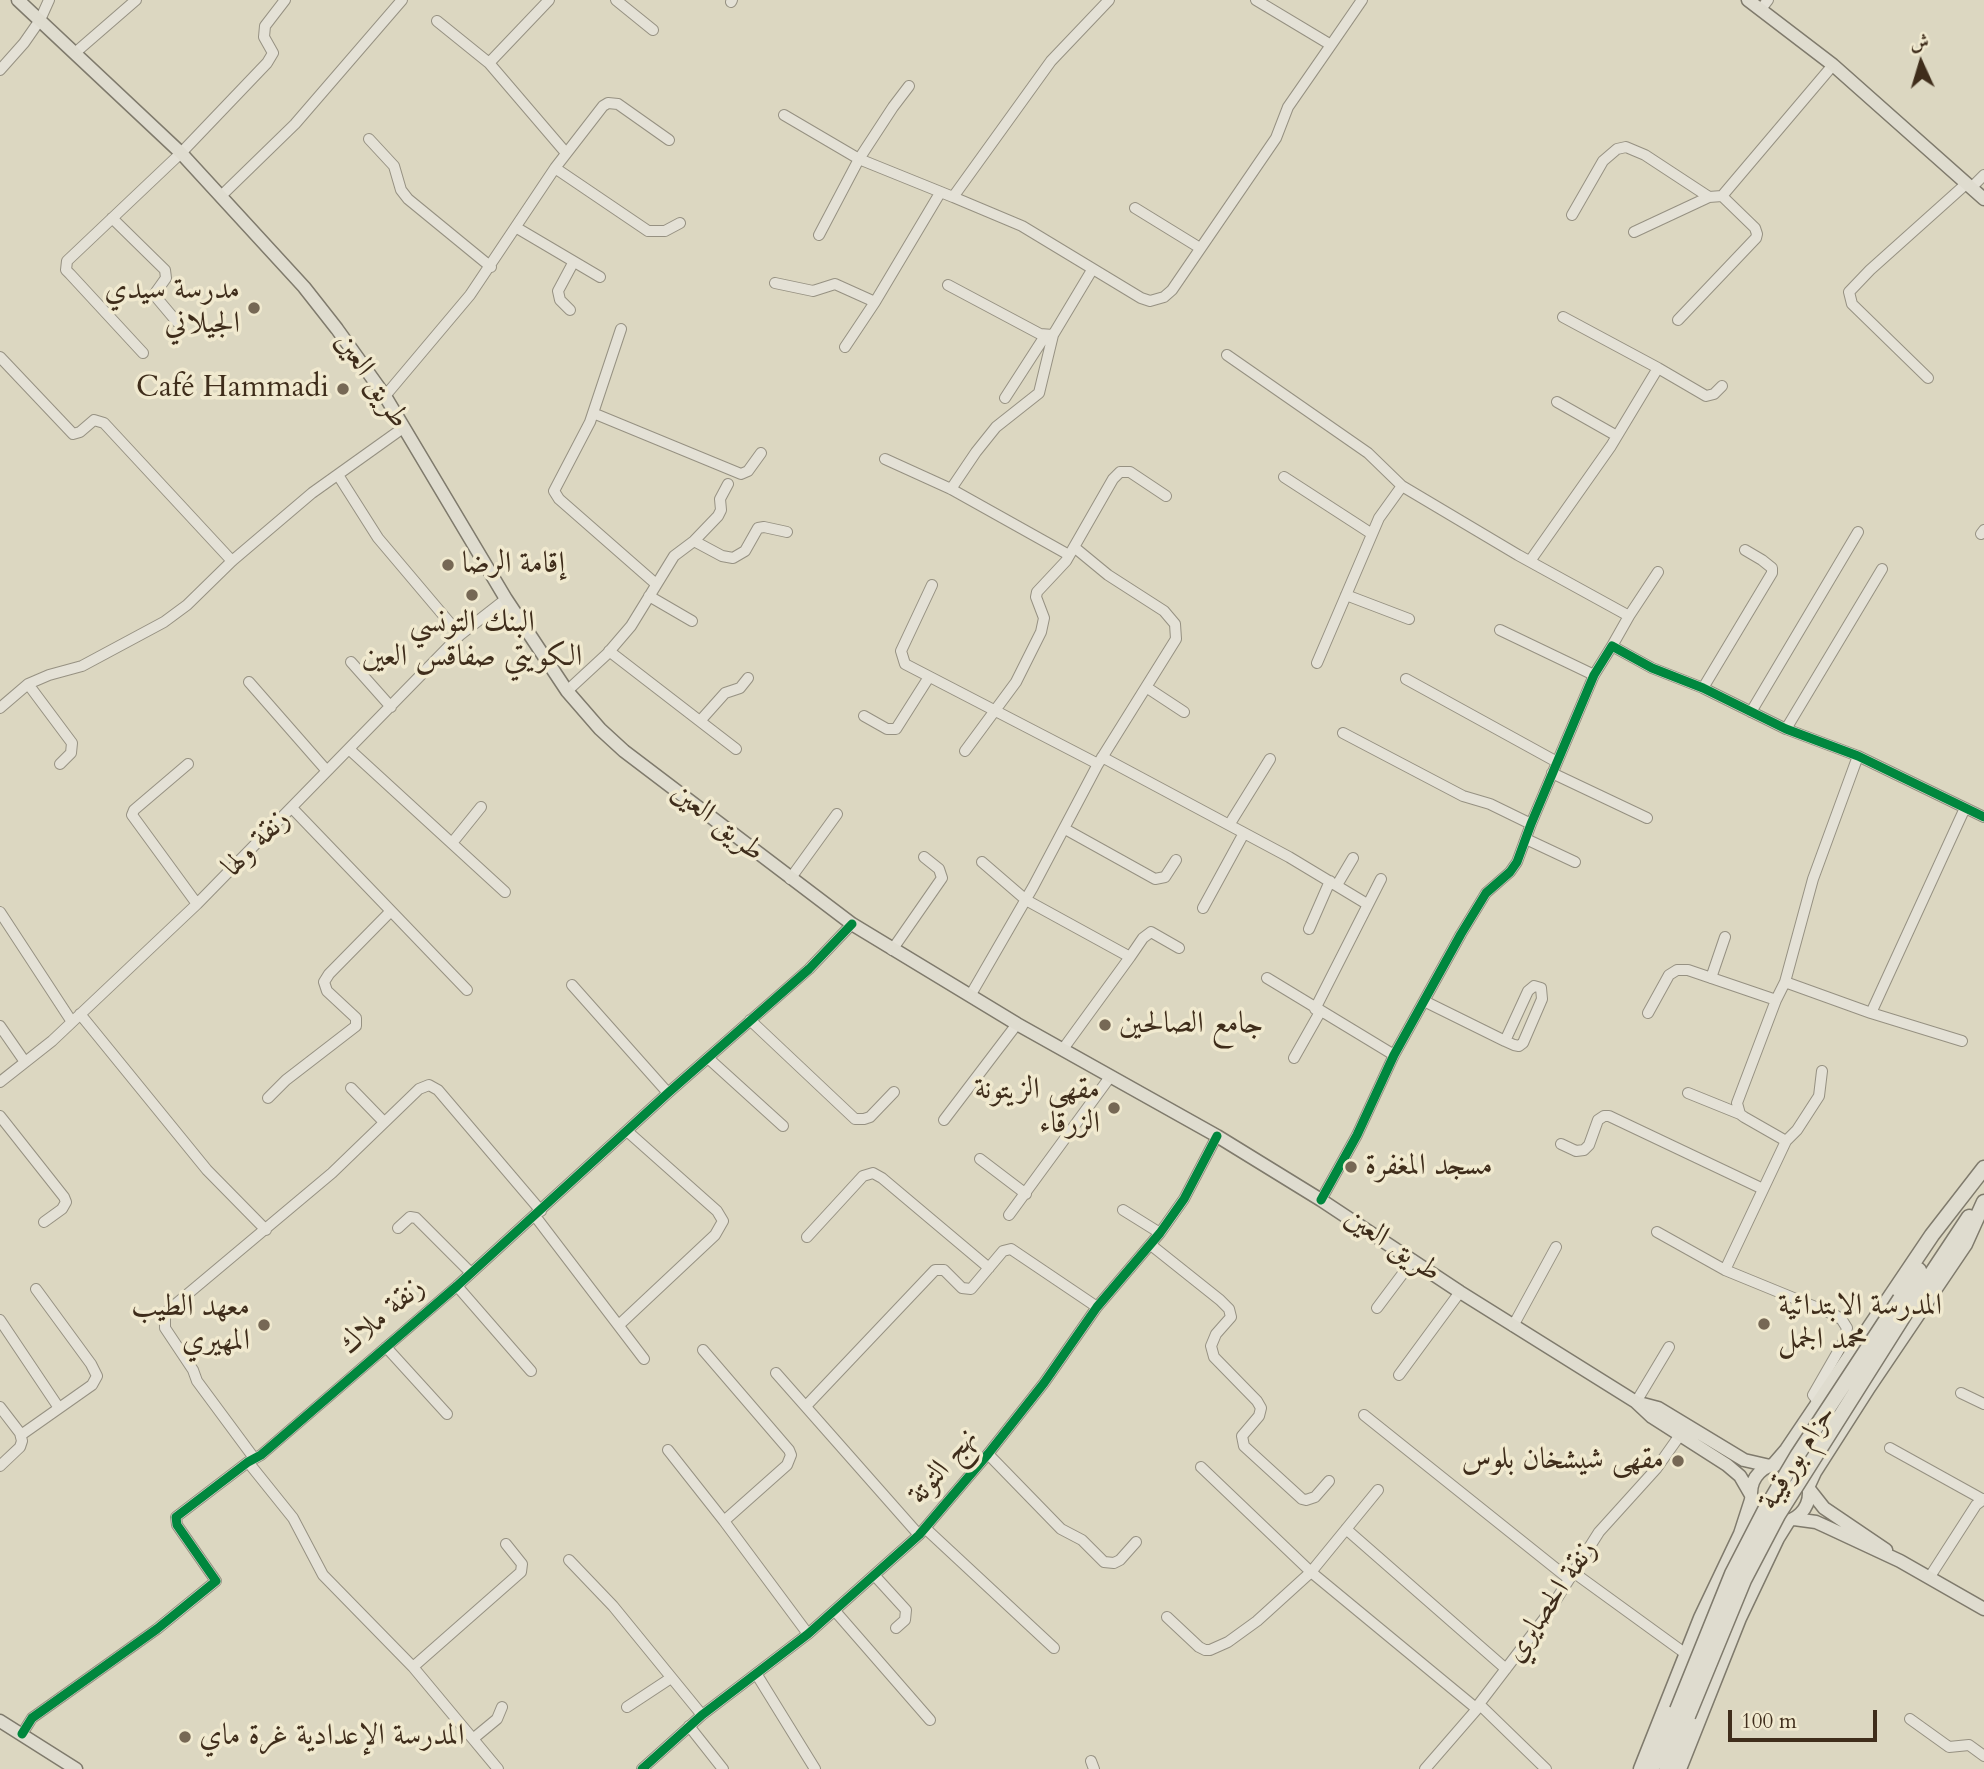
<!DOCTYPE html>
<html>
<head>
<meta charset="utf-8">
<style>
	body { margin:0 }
	#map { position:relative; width:1984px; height:1769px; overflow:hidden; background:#dcd7c1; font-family:Cardo,Amiri,serif }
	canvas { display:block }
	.north { position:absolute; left:1886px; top:28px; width:70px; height:70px; -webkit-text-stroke:5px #f0e9cf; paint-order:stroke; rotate:356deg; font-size:19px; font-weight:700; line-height:28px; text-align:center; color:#3f2d1b }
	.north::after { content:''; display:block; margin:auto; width:24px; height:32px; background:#3f2d1b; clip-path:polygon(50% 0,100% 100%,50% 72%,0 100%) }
	.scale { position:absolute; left:1728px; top:1710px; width:149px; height:32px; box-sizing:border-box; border:4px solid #3f2d1b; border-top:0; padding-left:9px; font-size:21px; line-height:24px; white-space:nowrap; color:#3f2d1b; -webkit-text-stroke:5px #f0e9cf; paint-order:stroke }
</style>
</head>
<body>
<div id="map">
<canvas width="1984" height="1769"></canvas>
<div class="north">ش</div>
<div class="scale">100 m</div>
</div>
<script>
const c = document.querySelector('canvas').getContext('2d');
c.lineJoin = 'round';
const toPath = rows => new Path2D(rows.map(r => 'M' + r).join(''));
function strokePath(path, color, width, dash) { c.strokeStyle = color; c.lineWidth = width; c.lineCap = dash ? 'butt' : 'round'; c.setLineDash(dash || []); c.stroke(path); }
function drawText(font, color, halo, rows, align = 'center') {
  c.font = font + ' Cardo,Amiri,serif'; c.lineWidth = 7; c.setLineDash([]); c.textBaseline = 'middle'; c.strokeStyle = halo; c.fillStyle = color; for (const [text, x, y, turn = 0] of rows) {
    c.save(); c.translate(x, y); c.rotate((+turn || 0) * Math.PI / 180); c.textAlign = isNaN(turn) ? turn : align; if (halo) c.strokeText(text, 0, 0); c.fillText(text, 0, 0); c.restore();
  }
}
const minor = toPath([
	[616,0,653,30],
	[1256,0,1331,45,1362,0],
	[731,2,732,0],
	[1761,9,1768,0],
	[437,21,489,63,566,153],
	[76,52,136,0],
	[489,63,549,0],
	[0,70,24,43,40,20,49,0],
	[784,115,859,159,953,197,1051,61,1109,0],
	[369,139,394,166,401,190,408,199,491,267],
	[555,168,648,231,665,231,680,223],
	[1971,188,1984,175],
	[221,196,295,124,402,0],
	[953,197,1022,226,1141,298,1150,301,1164,297,1172,290,1276,138,1288,107,1331,45],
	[1135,208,1200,248],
	[1572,215,1603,161,1617,149,1626,147,1645,155,1709,197,1722,196],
	[112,218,165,270,166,278,156,292,156,297,177,322],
	[517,228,600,277],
	[1634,232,1709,197],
	[819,235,859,159,893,107,909,86],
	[775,283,813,291,835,284,875,302],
	[948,285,1040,334,1053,335],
	[570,310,560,300,558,291,573,263],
	[1678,320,1756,238,1757,234,1755,228,1722,196,1833,65],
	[621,329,590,422,554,491,559,499,656,584],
	[845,347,875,302,940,193],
	[143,353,70,274,66,270,67,261,181,153,267,63,273,53,264,37,265,26,285,0],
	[1227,355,1368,453,1402,486,1518,555,1629,616,1612,646],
	[0,357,73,434,80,432,94,420,104,423,232,561],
	[1658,368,1706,396,1714,394,1722,386],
	[1928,378,1852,304,1849,292,1870,270,1966,184],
	[385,396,470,295,555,168,603,106,608,103,618,104,669,140],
	[1005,398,1045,336],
	[1557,402,1617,436],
	[593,413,741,474,748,471,761,453],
	[885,459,951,489,1069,555],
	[338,475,378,538,460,635],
	[1284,477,1372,534],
	[951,489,976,452,996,427,1039,393,1053,335,1092,270],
	[1981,534,1984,530],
	[694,541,722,556,733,558,745,551,758,528,764,527,787,532],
	[1530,561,1611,446,1658,368,1563,317],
	[932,585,901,651,905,664,1098,764],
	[1346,595,1409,619],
	[649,596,692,621],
	[1629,616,1658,572],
	[1500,630,1594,675],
	[609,651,736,749],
	[351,662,391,707],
	[1317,663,1379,518,1402,486],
	[1406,679,1557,762],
	[249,682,327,771],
	[28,684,72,743,71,753,60,764],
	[1146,687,1184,712],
	[1703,688,1772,573,1772,568,1762,560,1745,550],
	[567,691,607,654,631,626,674,556,694,541,718,516,721,510,720,499,728,484],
	[0,708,28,684,49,675,82,666,164,622,187,605,232,561,312,493,403,428],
	[1751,712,1858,532],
	[864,716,887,729,896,729,929,677],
	[700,721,725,693,740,688,748,678],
	[1786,729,1882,569],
	[1343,733,1463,796,1490,804,1531,824],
	[350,750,505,892],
	[965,751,1016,682,1041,632,1044,618,1036,597,1037,592,1066,561,1113,479,1120,472,1130,472,1166,496],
	[1102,757,1289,857,1367,904],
	[188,764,134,810,132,815,197,904],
	[1552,773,1647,818],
	[292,808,467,990],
	[1229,825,1270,759],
	[1065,829,1155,879,1165,877,1176,860],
	[1526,839,1575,862],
	[452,843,481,807],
	[982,862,1026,900,1130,957,1143,938,1151,932,1179,948],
	[790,879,837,814],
	[1337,885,1353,858],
	[1203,908,1244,833],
	[0,912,72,1022],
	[1309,929,1330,881],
	[892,950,942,878,939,869,924,857],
	[1267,978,1394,1055],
	[1711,978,1725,937],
	[1785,982,1871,1013,1962,1041],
	[572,985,668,1093],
	[970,996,1033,887,1098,764,1176,639,1175,624,1164,611,1108,575,1074,547],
	[1424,1001,1505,1041,1514,1045,1519,1046,1523,1043,1542,999,1541,988,1534,986,1528,991,1505,1041],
	[1315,1009,1381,879],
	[1648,1013,1669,975,1677,970,1688,970,1776,1000],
	[1871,1013,1965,808],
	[80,1014,207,1170,266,1230],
	[750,1020,855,1119,864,1119,870,1117,894,1092],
	[0,1026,25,1062],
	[1063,1049,1130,957],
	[708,1058,783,1126],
	[1294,1058,1320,1012],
	[0,1082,52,1041,197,904,460,635,506,599],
	[351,1088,384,1122],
	[1688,1093,1740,1114],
	[268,1098,286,1080,356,1026,356,1018,327,991,324,982,329,974,390,912],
	[0,1116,64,1197,66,1202,62,1209,44,1222],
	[944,1120,1017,1024],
	[1786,1141,1744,1117,1740,1114,1737,1103,1776,1000,1785,982,1813,879,1858,756],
	[1561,1144,1576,1151,1584,1150,1589,1145,1598,1120,1604,1116,1609,1116,1763,1189],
	[980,1159,1026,1194],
	[1321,1200,1357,1135,1394,1055,1461,934,1486,893,1510,872,1517,862,1531,824,1594,675,1612,646,1652,668,1703,688,1786,729,1858,756,1984,817],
	[1123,1210,1160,1233],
	[1009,1215,1110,1077],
	[535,1216,644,1359],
	[398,1228,410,1217,416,1218,471,1273],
	[1657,1232,1725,1270,1835,1315,1842,1320,1847,1328,1844,1341,1813,1395,1819,1403],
	[807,1237,863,1176,873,1173,882,1178,989,1268],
	[1151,1245,1220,1300,1229,1309,1231,1317,1216,1334,1211,1346,1214,1357,1257,1401,1261,1408,1259,1416,1242,1436,1244,1446,1302,1499,1306,1500,1315,1497,1329,1481],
	[1725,1270,1786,1141,1797,1130,1819,1096,1822,1071],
	[457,1286,531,1371],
	[1377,1308,1413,1260],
	[0,1320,59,1408],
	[619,1325,715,1235,723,1221,717,1211,627,1131],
	[1513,1326,1556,1247],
	[386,1347,447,1414],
	[703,1350,789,1450,791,1455,787,1465,724,1521],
	[776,1373,919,1535],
	[1399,1375,1460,1292],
	[1961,1393,1984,1404],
	[1636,1402,1669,1347],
	[807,1405,935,1270,944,1270,962,1288,971,1289,1003,1251,1011,1249,1097,1307],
	[0,1407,20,1433,22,1441,20,1447,0,1466],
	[1364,1415,1569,1579],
	[21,1435,92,1385,97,1376,91,1364,36,1289],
	[1890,1448,1982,1499],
	[668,1450,724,1521,808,1634],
	[988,1454,1061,1529,1082,1540,1104,1562,1114,1563,1120,1560,1136,1542],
	[254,1458,197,1381,193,1370,165,1328,165,1313,332,1173,419,1089,429,1085,438,1090,541,1211],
	[248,1462,293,1518,323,1575,413,1667,498,1769],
	[1201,1467,1311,1572,1477,1709],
	[925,1528,1054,1648],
	[1346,1529,1506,1669],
	[569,1560,613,1606,702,1715],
	[1573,1572,1686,1654],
	[875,1576,906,1610,905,1620,896,1628],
	[1929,1578,1976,1505,1984,1499],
	[835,1611,930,1720],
	[1167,1617,1199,1647,1205,1650,1210,1650,1228,1642,1257,1621,1311,1572,1378,1490],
	[413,1667,521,1572,522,1564,506,1544],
	[757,1675,815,1769],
	[1479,1704,1546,1769],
	[627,1707,671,1678],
	[1910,1719,1949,1747,1969,1745,1984,1756],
	[689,1726,723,1769],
	[22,1734,32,1718,157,1629,216,1581,177,1525,176,1517,248,1462,261,1455,457,1286,668,1093,809,969,852,924],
	[474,1738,497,1719,502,1707],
	[1091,1761,1094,1769],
	[642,1769,702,1715,808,1634,919,1535,988,1454,1044,1383,1097,1307,1160,1233,1184,1199,1217,1136],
	[1425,1769,1477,1709,1479,1704,1544,1619,1599,1532,1656,1469,1680,1435]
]);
const major = toPath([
	[18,0,181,153,304,287,337,329,385,396,506,599,567,691,600,729,624,751,852,924,1017,1024,1217,1136,1321,1200,1460,1292,1636,1402,1652,1417,1727,1465,1740,1476,1751,1495],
	[1748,0,1833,65,1984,199],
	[1639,1403,1658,1408,1744,1460,1770,1466],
	'1751 1493a29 29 0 1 1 58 0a29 29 0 1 1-58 0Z',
	[1809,1489,1824,1508,1886,1550],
	[1794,1519,1816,1522,1827,1527,1900,1561,1984,1609],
	[0,1721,76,1769]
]);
const highway = toPath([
	[1900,1299,1919,1270],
	[1910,1306,1969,1217],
	[1774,1465,1787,1450,1932,1235,1984,1168],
	[1808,1485,1814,1472,1869,1386,1965,1244,1984,1202],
	[1641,1769,1701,1618,1741,1534,1752,1500],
	[1652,1769,1677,1710],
	[1667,1769,1688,1716],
	[1679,1769,1739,1618,1777,1538,1787,1522]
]);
strokePath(minor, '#969182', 12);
strokePath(major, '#7f7a6c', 15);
strokePath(highway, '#7f7a6c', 17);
strokePath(minor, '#e4e1d6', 10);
strokePath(major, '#dfdccf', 12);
strokePath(highway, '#dfdccf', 14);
const highwayBridge = toPath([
	[1677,1710,1732,1574,1765,1510,1797,1456,1900,1299],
	[1688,1716,1744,1580,1778,1515,1910,1306]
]);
strokePath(highwayBridge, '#7f7a6c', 17, []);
strokePath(highwayBridge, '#dfdccf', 14);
strokePath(toPath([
	[1321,1200,1357,1135,1394,1055,1461,934,1486,893,1510,872,1517,862,1531,824,1594,675,1612,646,1652,668,1703,688,1786,729,1858,756,1984,817],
	[22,1734,32,1718,157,1629,216,1581,177,1525,176,1517,248,1462,261,1455,457,1286,668,1093,809,969,852,924],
	[642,1769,702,1715,808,1634,919,1535,988,1454,1044,1383,1097,1307,1160,1233,1184,1199,1217,1136]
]), '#00873e', 9);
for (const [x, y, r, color] of [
	[254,308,7,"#766855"],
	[343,389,7,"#766855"],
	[448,565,7,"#766855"],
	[472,595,7,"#766855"],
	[1105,1025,7,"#766855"],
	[1114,1108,7,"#766855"],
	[1351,1167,7,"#766855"],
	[1764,1324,7,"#766855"],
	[264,1325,7,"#766855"],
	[1678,1461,7,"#766855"],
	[185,1737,7,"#766855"]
]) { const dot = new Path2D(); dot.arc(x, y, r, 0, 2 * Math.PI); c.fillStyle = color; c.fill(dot); strokePath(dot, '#f0e9cf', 2.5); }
drawText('30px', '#3f2d1b', '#f0e9cf', [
	["مدرسة سيدي",240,291],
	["الجيلاني",240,325],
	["Café Hammadi",329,389],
	["إقامة الرضا",462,565,"left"],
	["البنك التونسي",472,624,"center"],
	["الكويتي صفاقس العين",472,658,"center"],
	["جامع الصالحين",1119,1025,"left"],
	["مقهى الزيتونة",1100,1091],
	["الزرقاء",1100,1125],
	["مسجد المغفرة",1365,1167,"left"],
	["المدرسة الابتدائية",1778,1307,"left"],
	["محمد الجمل",1778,1341,"left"],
	["معهد الطيب",250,1308],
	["المهيري",250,1342],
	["مقهى شيشخان بلوس",1664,1461],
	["المدرسة الإعدادية غرة ماي",199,1737,"left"]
], 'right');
drawText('30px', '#3f2d1b', '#f0e9cf', [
	["طريق العين",371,381,56],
	["طريق العين",717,823,38],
	["زنقة ولها",257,844,-45],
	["طريق العين",1392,1246,34],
	["زنقة ملاك",383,1317,-41],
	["حزام بورقيبة",1798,1458,-58],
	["نهج التوتة",944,1467,-50],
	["زنقة الحصايري",1552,1602,-56]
]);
</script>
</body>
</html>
